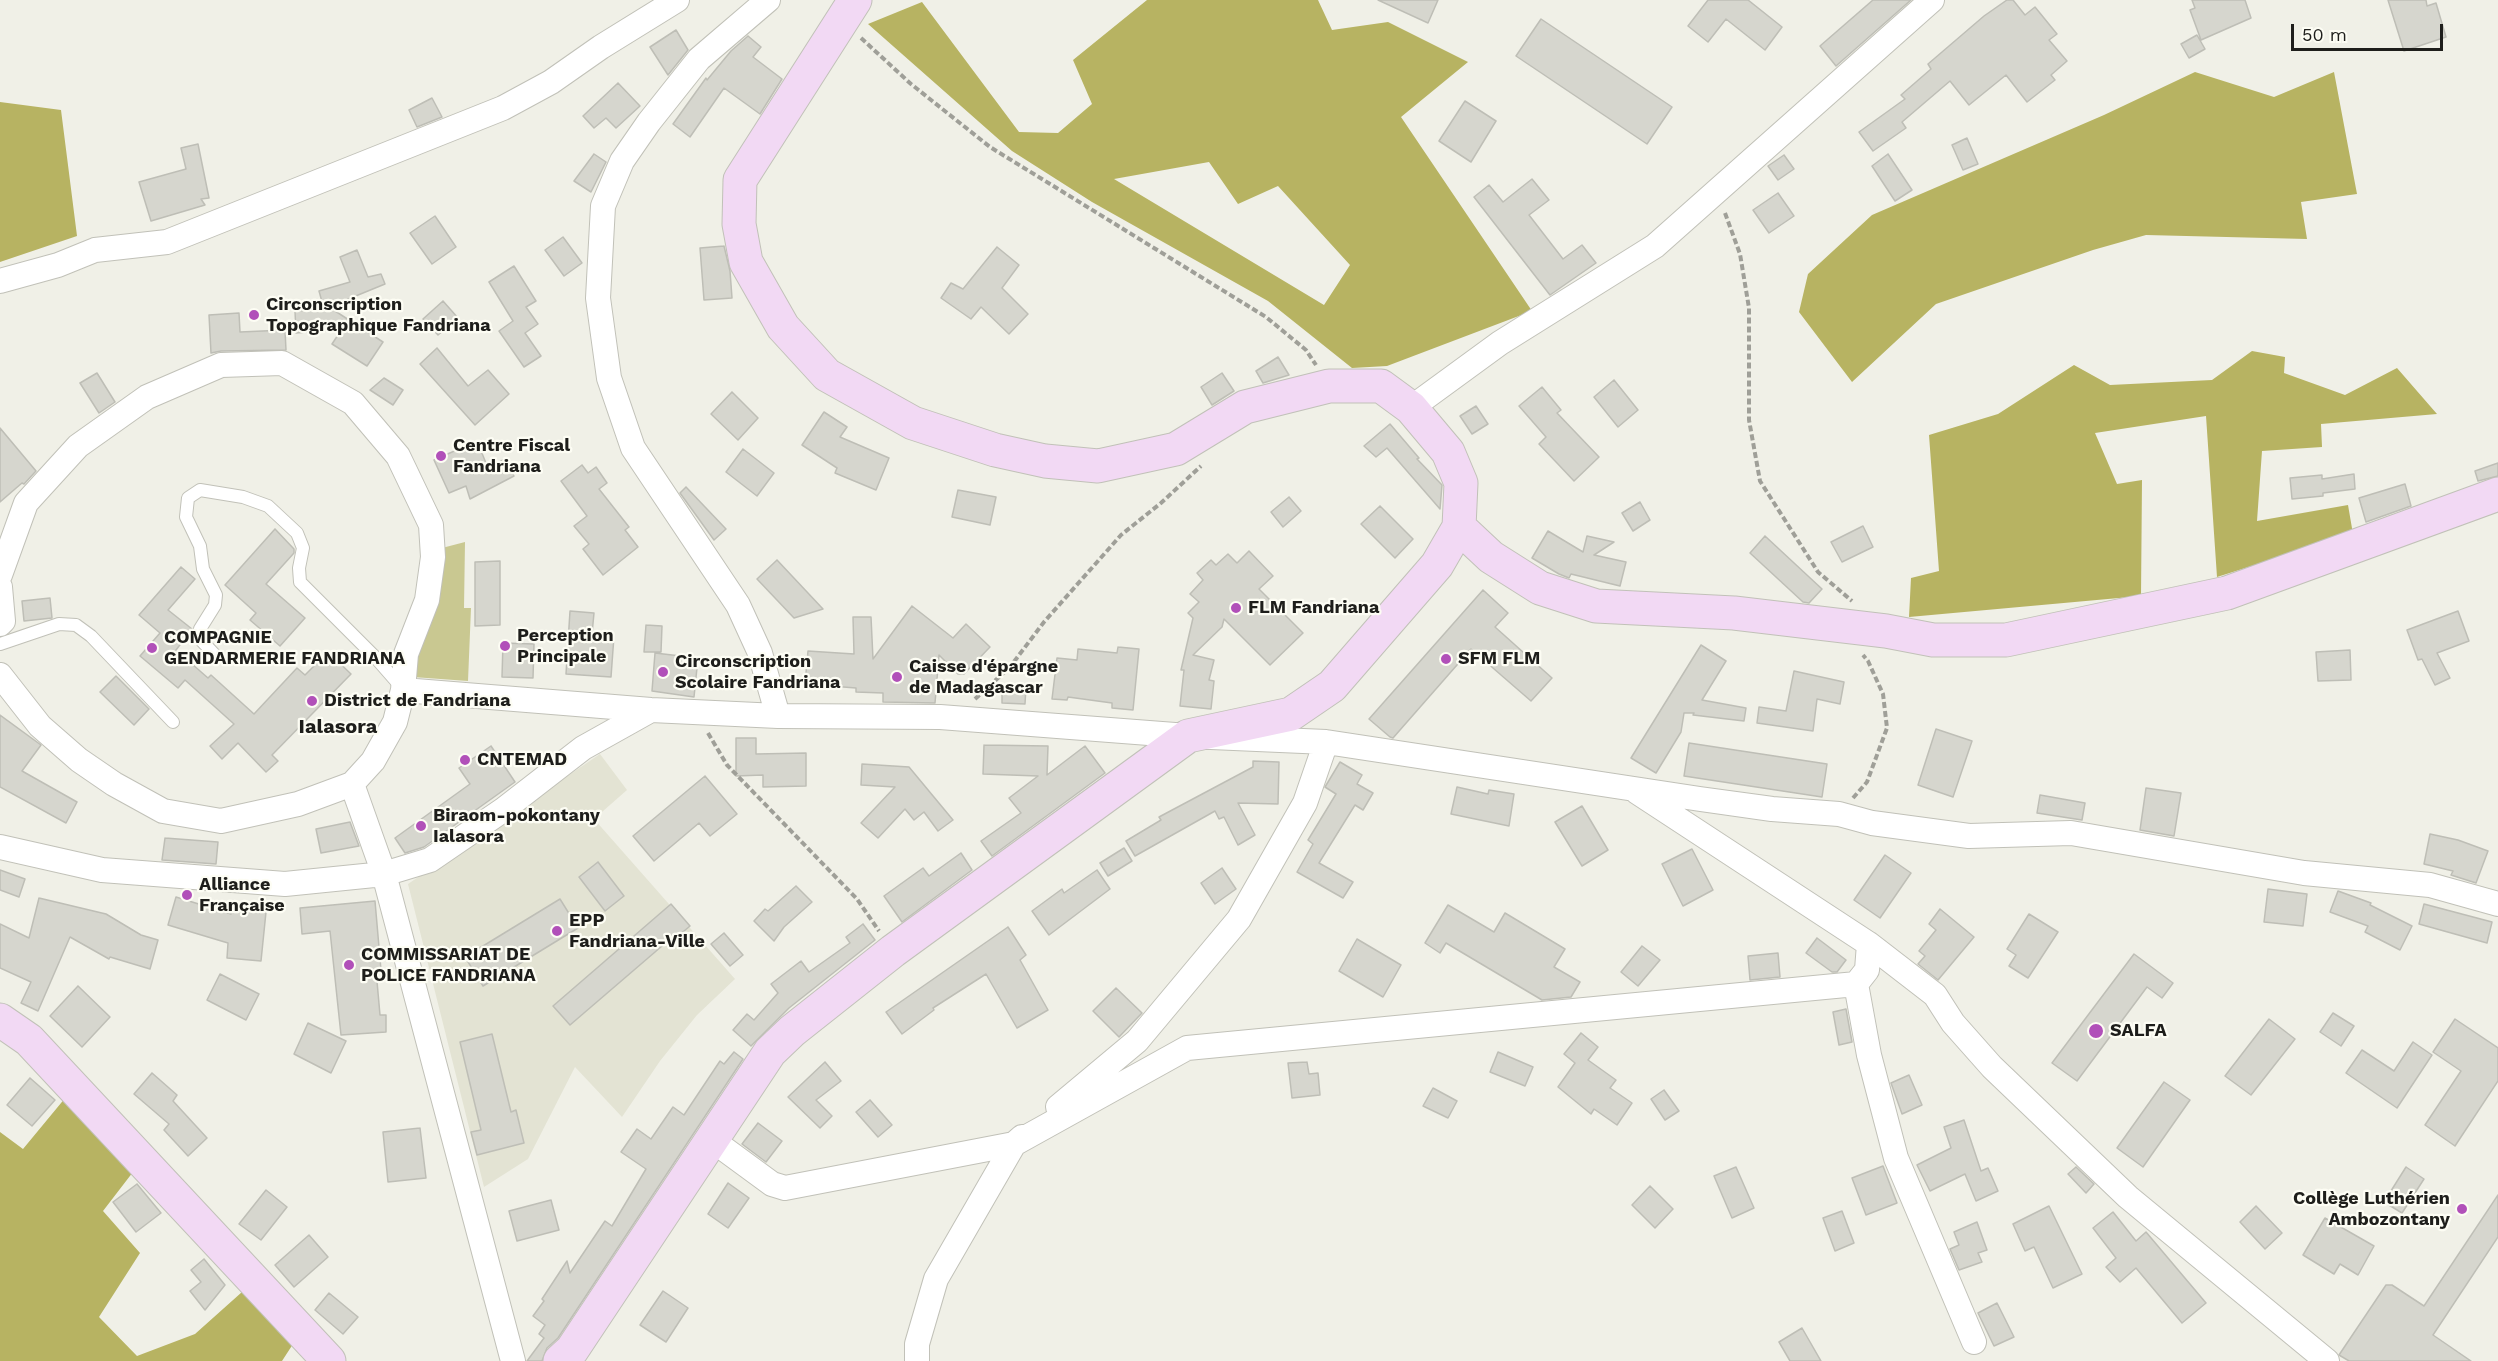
<!DOCTYPE html>
<html>
<head>
<meta charset="utf-8">
<style>
	body { margin:0 }
	#map { position:relative; width:2498px; height:1361px; overflow:hidden; background:#f0f0e7; font-family:"Work Sans",sans-serif }
	canvas { display:block }
	.scale { position:absolute; left:2291px; top:24px; width:152px; height:27px; box-sizing:border-box; border:3px solid #1e1e1b; border-top:0; padding-left:8px; font-size:18px; line-height:21px; white-space:nowrap; color:#1e1e1b; -webkit-text-stroke:4px #fdfdf4; paint-order:stroke }
</style>
</head>
<body>
<div id="map">
<canvas width="2498" height="1361"></canvas>
<div class="scale">50 m</div>
</div>
<script>
const c = document.querySelector('canvas').getContext('2d');
c.lineJoin = 'round';
function fill(path, color) { c.fillStyle = color; c.fill(path, 'evenodd'); }
const toPath = rows => new Path2D(rows.map(r => 'M' + r).join(''));
function strokePath(path, color, width, dash) { c.strokeStyle = color; c.lineWidth = width; c.lineCap = dash ? 'butt' : 'round'; c.setLineDash(dash || []); c.stroke(path); }
function drawText(font, color, halo, rows, align = 'center') {
  c.font = font + ' "Work Sans",sans-serif'; c.lineWidth = 4.5; c.setLineDash([]); c.textBaseline = 'middle'; c.strokeStyle = halo; c.fillStyle = color; for (const [text, x, y, turn = 0] of rows) {
    c.save(); c.translate(x, y); c.rotate((+turn || 0) * Math.PI / 180); c.textAlign = isNaN(turn) ? turn : align; if (halo) c.strokeText(text, 0, 0); c.fillText(text, 0, 0); c.restore();
  }
}
fill(toPath([
	[600,754,627,790,594,819,735,979,697,1015,660,1061,622,1117,575,1067,528,1159,484,1187,408,884]
]), '#e3e3d3');
fill(toPath([
	[465,542,464,608,471,608,468,681,413,677,412,662,442,548]
]), '#c9c891');
fill(toPath([
	[1147,0,1318,0,1332,30,1388,22,1468,62,1401,117,1532,311,1387,366,1352,368,1268,301,1092,202,1012,151,868,24,922,2,1019,132,1058,133,1092,104,1073,60],
	[1209,162,1238,204,1278,186,1350,265,1324,305,1114,179],
	[2195,72,2274,97,2334,72,2357,194,2301,202,2307,239,2146,235,2093,250,1936,304,1852,382,1799,312,1808,274,1872,215,2104,115],
	[0,102,61,110,77,236,0,262],
	[2252,351,2285,357,2284,373,2345,395,2397,368,2437,414,2321,424,2322,447,2262,451,2257,521,2348,505,2353,534,2217,577,2206,416,2095,433,2117,484,2142,480,2141,596,1909,617,1911,578,1939,571,1929,435,1998,414,2074,365,2110,385,2212,380],
	[66,1097,133,1172,103,1211,140,1253,99,1317,137,1356,195,1334,242,1292,293,1344,282,1361,0,1361,0,1132,23,1149]
]), '#b7b362');
const building = toPath([
	[1378,0,1438,0,1428,23,1378,0],
	[1708,0,1748,0,1782,27,1765,50,1726,19,1708,42,1688,26,1708,0],
	[1873,0,1911,0,1836,66,1820,46,1873,0],
	[2007,0,2013,0,2025,15,2035,7,2057,34,2049,40,2067,61,2051,75,2055,80,2027,102,2006,75,1969,105,1950,81,1902,122,1906,128,1873,151,1859,132,1905,99,1901,95,1931,69,1928,64,1984,16,2007,0],
	[2192,0,2245,0,2251,18,2201,40,2190,10,2195,8,2192,0],
	[2388,0,2426,0,2427,6,2436,3,2446,37,2404,51,2388,0],
	[1541,19,1672,107,1647,144,1516,56,1541,19],
	[676,30,688,50,668,75,650,47,676,30],
	[2197,35,2205,49,2189,58,2181,44,2197,35],
	[748,36,761,47,753,57,782,79,760,114,724,88,690,137,673,124,706,78,707,80,731,51,748,36],
	[618,83,640,106,616,128,606,118,594,128,583,116,618,83],
	[432,98,442,117,417,127,409,110,432,98],
	[1465,101,1496,121,1471,162,1439,141,1465,101],
	[1967,138,1978,164,1963,170,1952,145,1967,138],
	[198,144,209,198,201,199,205,205,151,221,139,182,186,169,181,148,198,144],
	[594,154,606,162,591,192,574,181,594,154],
	[1888,154,1912,190,1895,201,1872,166,1888,154],
	[1784,155,1794,169,1778,180,1768,166,1784,155],
	[1532,179,1549,200,1529,215,1563,259,1582,245,1596,263,1550,295,1474,197,1489,185,1503,202,1532,179],
	[1778,193,1794,216,1769,233,1753,210,1778,193],
	[435,216,456,247,432,264,410,233,435,216],
	[563,237,582,263,564,276,545,250,563,237],
	[724,246,730,271,732,298,704,300,700,248,724,246],
	[997,247,1019,265,1002,288,1028,314,1009,334,981,307,971,319,941,298,951,283,963,289,997,247],
	[357,250,368,277,381,274,385,284,324,309,319,291,350,282,340,257,357,250],
	[514,266,536,301,526,307,538,324,525,333,541,356,524,367,499,331,513,321,489,282,514,266],
	[443,301,458,318,438,335,423,319,443,301],
	[332,309,383,342,367,366,332,344,342,329,296,333,295,311,332,309],
	[239,313,240,332,285,330,286,350,221,351,211,353,209,315,239,313],
	[437,348,468,386,488,370,509,394,475,425,420,364,437,348],
	[1278,357,1289,375,1263,383,1256,371,1278,357],
	[97,373,115,402,99,413,80,383,97,373],
	[1222,373,1234,391,1212,405,1201,387,1222,373],
	[384,378,403,390,393,405,370,390,384,378],
	[1614,380,1638,410,1618,427,1594,397,1614,380],
	[1542,387,1561,410,1557,413,1599,457,1574,481,1539,444,1546,437,1519,406,1542,387],
	[732,392,758,418,738,440,711,414,732,392],
	[1476,406,1488,424,1472,434,1460,416,1476,406],
	[824,412,847,427,840,437,889,458,876,490,835,473,837,468,802,445,824,412],
	[1390,424,1419,458,1417,459,1442,485,1440,509,1387,448,1376,457,1364,446,1390,424],
	[0,428,36,471,24,484,22,483,0,502,0,428],
	[477,441,488,468,505,459,514,476,470,499,466,486,449,493,434,460,477,441],
	[743,449,774,473,757,496,726,472,743,449],
	[2498,463,2498,476,2478,481,2475,471,2498,463],
	[582,465,588,473,596,467,607,483,599,489,629,527,625,530,638,547,603,575,583,549,589,544,574,526,587,516,561,481,582,465],
	[2354,474,2355,489,2323,493,2323,496,2292,499,2290,478,2322,475,2322,479,2354,474],
	[2405,484,2411,506,2366,522,2359,498,2405,484],
	[686,487,726,529,714,540,680,493,686,487],
	[958,490,996,497,990,525,952,517,958,490],
	[1289,497,1301,511,1283,527,1271,512,1289,497],
	[1640,502,1650,520,1633,531,1622,513,1640,502],
	[1380,506,1413,539,1395,558,1361,524,1380,506],
	[1863,526,1873,547,1842,562,1831,542,1863,526],
	[275,529,294,549,294,553,266,584,305,618,280,646,250,620,256,613,225,585,275,529],
	[1548,531,1583,552,1587,536,1614,542,1594,555,1626,562,1620,586,1571,574,1569,578,1559,574,1532,558,1548,531],
	[1765,536,1822,589,1809,603,1803,602,1750,553,1765,536],
	[1249,551,1273,576,1259,589,1303,633,1270,665,1224,619,1222,627,1193,655,1214,660,1209,680,1214,681,1211,709,1180,706,1184,670,1181,670,1193,618,1188,613,1199,602,1190,594,1203,580,1197,573,1211,560,1216,565,1228,554,1237,563,1249,551],
	[777,560,823,609,794,618,757,579,777,560],
	[500,561,500,625,475,626,475,562,500,561],
	[181,567,195,579,168,610,192,629,176,650,208,678,211,675,254,714,297,668,305,675,328,652,351,674,272,755,278,761,266,772,238,743,222,759,210,746,234,724,185,680,178,688,140,656,160,633,139,615,181,567],
	[1483,590,1508,613,1495,627,1552,678,1531,701,1471,649,1393,738,1390,737,1369,719,1483,590],
	[50,598,52,618,24,621,22,601,50,598],
	[912,606,953,638,966,624,990,647,964,674,958,674,939,655,935,703,883,702,883,693,856,692,856,688,805,684,808,651,854,654,853,617,871,617,873,659,912,606],
	[570,611,594,613,592,634,614,636,611,677,566,674,570,611],
	[2458,611,2469,641,2437,653,2450,678,2435,685,2422,659,2418,660,2407,630,2458,611],
	[646,625,662,626,661,652,644,652,646,625],
	[503,643,534,644,533,678,502,677,503,643],
	[1701,645,1726,661,1702,700,1746,708,1744,721,1693,715,1694,713,1684,713,1681,732,1656,773,1631,758,1701,645],
	[1118,647,1139,649,1133,710,1112,708,1112,703,1068,697,1067,700,1052,699,1057,658,1077,660,1078,649,1117,653,1118,647],
	[2350,650,2351,680,2318,681,2316,652,2350,650],
	[655,653,698,658,694,697,652,691,655,653],
	[1794,671,1844,682,1840,704,1817,699,1813,731,1757,723,1759,707,1786,711,1794,671],
	[116,676,149,709,134,725,100,692,116,676],
	[1002,686,1026,686,1025,704,1002,703,1002,686],
	[0,715,41,745,22,771,77,802,66,823,0,787,0,715],
	[1936,729,1972,741,1953,797,1918,785,1936,729],
	[736,738,756,738,756,754,806,753,806,786,763,787,763,775,736,776,736,738],
	[1689,743,1827,764,1822,797,1684,776,1689,743],
	[984,745,1048,746,1047,775,1085,746,1105,773,992,856,981,841,1021,813,1009,798,1038,776,983,774,984,745],
	[491,746,515,782,424,847,405,853,395,838,470,784,459,768,491,746],
	[1253,761,1279,762,1278,804,1238,803,1255,835,1238,845,1224,817,1219,819,1215,811,1135,856,1126,841,1161,820,1159,817,1253,767,1253,761],
	[1340,762,1362,775,1357,784,1373,793,1363,810,1355,805,1319,863,1353,882,1343,898,1297,872,1313,844,1308,840,1336,794,1325,787,1340,762],
	[862,764,909,767,953,820,938,831,924,812,914,820,905,809,878,838,861,823,895,787,861,785,862,764],
	[705,776,737,814,710,836,699,823,654,861,633,836,705,776],
	[1457,787,1488,794,1489,790,1514,794,1509,826,1451,814,1457,787],
	[2146,788,2181,793,2174,836,2140,830,2146,788],
	[2040,795,2085,803,2082,820,2037,813,2040,795],
	[1582,806,1608,850,1582,866,1555,822,1582,806],
	[350,822,359,846,321,853,316,829,350,822],
	[2430,834,2458,840,2488,851,2476,883,2451,875,2453,871,2424,864,2430,834],
	[165,838,218,842,216,864,162,860,165,838],
	[1124,848,1132,861,1108,876,1100,863,1124,848],
	[1692,849,1713,890,1683,906,1662,864,1692,849],
	[961,853,972,870,902,922,884,896,923,868,929,876,961,853],
	[1885,855,1911,873,1880,918,1854,900,1885,855],
	[598,862,624,896,605,911,579,877,598,862],
	[1222,868,1236,889,1215,904,1201,883,1222,868],
	[0,870,25,879,19,897,0,890,0,870],
	[1097,870,1110,889,1049,935,1032,911,1062,889,1064,893,1097,870],
	[796,886,812,902,784,927,774,941,754,921,765,909,768,911,796,886],
	[2268,889,2307,894,2303,926,2264,922,2268,889],
	[2338,891,2371,903,2370,905,2412,926,2400,950,2365,932,2368,926,2330,912,2338,891],
	[176,897,231,914,232,909,266,912,261,961,227,958,228,943,168,925,176,897],
	[39,898,106,914,141,935,158,940,150,969,110,957,109,959,70,937,38,1011,21,1003,31,982,0,968,0,924,29,938,39,898],
	[560,899,578,928,483,986,465,957,560,899],
	[375,901,381,970,376,970,380,1015,386,1015,386,1032,341,1035,330,931,302,934,300,908,375,901],
	[671,904,690,926,671,942,669,940,570,1025,553,1006,671,904],
	[2424,904,2492,922,2487,943,2419,924,2424,904],
	[1448,905,1494,932,1505,913,1565,949,1554,967,1580,982,1571,997,1542,1000,1446,943,1440,953,1425,943,1448,905],
	[1940,909,1974,937,1938,980,1918,964,1925,956,1919,951,1936,930,1929,924,1940,909],
	[2029,914,2058,932,2028,978,2009,966,2016,955,2007,949,2029,914],
	[863,924,875,940,789,1008,751,1046,733,1030,747,1014,754,1020,778,993,771,984,801,961,809,972,850,943,846,937,863,924],
	[1008,927,1026,955,1020,960,1048,1010,1017,1028,986,974,933,1008,934,1010,902,1034,886,1012,1008,927],
	[724,933,743,955,730,966,711,944,724,933],
	[1817,938,1846,960,1837,972,1832,972,1806,953,1817,938],
	[1357,939,1401,965,1383,997,1339,971,1357,939],
	[1642,946,1660,960,1638,986,1621,972,1642,946],
	[1778,953,1780,977,1750,980,1748,956,1778,953],
	[2134,954,2173,983,2162,998,2147,987,2077,1081,2052,1063,2134,954],
	[220,974,259,994,246,1020,207,1000,220,974],
	[78,986,110,1017,82,1047,50,1016,78,986],
	[1116,988,1142,1013,1119,1037,1093,1011,1116,988],
	[1846,1009,1852,1042,1839,1045,1833,1012,1846,1009],
	[2333,1013,2354,1026,2341,1046,2320,1032,2333,1013],
	[2269,1019,2295,1039,2251,1095,2225,1076,2269,1019],
	[2455,1019,2498,1048,2498,1081,2455,1146,2425,1125,2461,1071,2433,1052,2455,1019],
	[308,1023,346,1041,331,1073,294,1054,308,1023],
	[1581,1033,1598,1047,1588,1060,1616,1080,1610,1088,1632,1103,1617,1125,1594,1109,1591,1114,1558,1087,1575,1063,1564,1054,1581,1033],
	[492,1034,511,1112,516,1110,524,1143,477,1155,471,1132,481,1130,460,1042,492,1034],
	[2413,1042,2432,1055,2397,1108,2346,1073,2362,1050,2394,1071,2413,1042],
	[734,1052,743,1059,558,1338,547,1348,542,1361,527,1361,544,1338,539,1334,545,1325,533,1316,544,1301,542,1299,567,1261,570,1273,605,1221,612,1226,646,1169,621,1152,637,1129,651,1139,673,1107,684,1115,720,1061,724,1064,734,1052],
	[1498,1052,1533,1067,1525,1086,1490,1072,1498,1052],
	[825,1062,841,1081,816,1100,832,1116,820,1128,788,1097,825,1062],
	[1307,1062,1309,1074,1318,1073,1320,1095,1292,1098,1288,1063,1307,1062],
	[152,1073,177,1095,173,1101,207,1138,188,1156,164,1130,169,1124,134,1094,152,1073],
	[1909,1075,1922,1105,1902,1114,1891,1083,1909,1075],
	[30,1078,55,1100,32,1126,7,1105,30,1078],
	[2164,1082,2190,1100,2143,1167,2117,1148,2164,1082],
	[1433,1088,1457,1101,1448,1118,1423,1106,1433,1088],
	[1664,1090,1679,1111,1665,1120,1651,1099,1664,1090],
	[870,1100,892,1125,878,1137,856,1112,870,1100],
	[1964,1120,1981,1171,1988,1168,1998,1191,1976,1201,1965,1174,1930,1191,1917,1165,1951,1148,1944,1127,1964,1120],
	[758,1123,782,1141,766,1162,742,1144,758,1123],
	[420,1128,426,1178,388,1182,383,1132,420,1128],
	[1883,1166,1897,1203,1866,1215,1852,1178,1883,1166],
	[1736,1167,1754,1208,1732,1218,1714,1176,1736,1167],
	[2076,1167,2094,1184,2086,1193,2068,1174,2076,1167],
	[2406,1167,2424,1179,2402,1213,2384,1202,2406,1167],
	[728,1183,749,1198,728,1228,708,1214,728,1183],
	[137,1184,161,1213,136,1232,113,1202,137,1184],
	[1650,1186,1673,1209,1655,1228,1632,1205,1650,1186],
	[266,1190,287,1207,261,1240,239,1224,266,1190],
	[2498,1195,2498,1237,2433,1335,2471,1361,2349,1361,2339,1355,2386,1285,2392,1285,2424,1306,2498,1195],
	[551,1200,559,1230,517,1241,509,1211,551,1200],
	[2049,1206,2082,1274,2053,1288,2034,1247,2025,1251,2013,1224,2049,1206],
	[2256,1206,2282,1233,2265,1249,2240,1222,2256,1206],
	[1842,1211,1854,1243,1835,1251,1823,1218,1842,1211],
	[2113,1212,2136,1241,2146,1232,2206,1303,2182,1323,2136,1268,2120,1282,2106,1267,2116,1258,2093,1228,2113,1212],
	[2325,1218,2374,1246,2358,1275,2340,1264,2334,1274,2303,1255,2325,1218],
	[1977,1222,1987,1250,1978,1253,1982,1262,1959,1270,1950,1249,1959,1245,1954,1232,1977,1222],
	[309,1235,328,1257,294,1287,275,1265,309,1235],
	[204,1259,225,1285,205,1310,190,1291,201,1282,191,1270,204,1259],
	[663,1291,688,1308,666,1342,640,1325,663,1291],
	[329,1293,358,1317,343,1334,315,1310,329,1293],
	[1997,1303,2014,1337,1994,1346,1978,1313,1997,1303],
	[1802,1328,1821,1361,1790,1361,1779,1342,1802,1328]
]);
fill(building, '#d6d6ce');
strokePath(building, '#bebeb6', 1.5);
const lane = toPath([
	[0,644,59,624,76,625,91,636,173,722],
	[215,655,199,638,200,629,215,605,216,595,203,569,200,546,186,517,188,498,200,490,243,497,268,506,297,533,303,548,299,568,300,582,375,657,403,689]
]);
const street = toPath([
	[768,0,699,59,649,122,622,161,603,206,598,298,609,378,633,448,738,605,760,653,778,716],
	[0,281,58,265,95,250,167,242,503,108,551,82,601,47,677,0],
	[1411,408,1500,343,1655,246,1932,0],
	[0,575,26,503,78,446,147,397,221,365,282,363,353,403,398,456,431,525,433,557,427,600,406,654,403,690,395,722,373,761,352,784,298,804,221,821,163,811,114,784,79,760,40,726,0,675],
	[0,587,3,621,0,624],
	[403,690,651,710,778,716,940,717,1188,736,1326,742,1700,799,1772,809,1839,814,1872,823,1969,836,2071,833,2304,873,2430,885,2498,904],
	[352,784,384,874,513,1361],
	[1637,792,1869,944,1935,995,1953,1023,1992,1067,2128,1197,2327,1361],
	[0,847,102,870,285,884,384,874,430,860,503,810,583,748,651,710],
	[1856,984,1869,1055,1896,1158,1974,1342],
	[1058,1107,1137,1041,1239,919,1305,803,1326,742],
	[712,1140,772,1184,785,1188,1014,1144,1187,1048,1856,984,1867,970,1869,944],
	[917,1361,917,1344,936,1279,1014,1144,1022,1137]
]);
const secondary = toPath([
	[1459,527,1491,557,1540,588,1596,606,1734,613,1886,631,1933,640,2006,640,2227,593,2498,494],
	[0,1020,29,1040,329,1361],
	[560,1361,572,1350,770,1052,792,1031,893,951,1188,736,1291,714,1332,686,1437,565,1459,527,1461,483,1448,452,1411,408,1381,386,1329,386,1245,407,1176,449,1098,466,1045,461,995,450,913,423,827,375,783,327,746,262,739,224,740,180,855,0]
]);
strokePath(lane, '#c1c1b8', 14);
strokePath(street, '#c1c1b8', 26);
strokePath(secondary, '#c1c1b8', 35);
strokePath(toPath([
	[861,38,911,84,990,147,1266,317,1306,350,1316,365],
	[1725,213,1740,254,1749,308,1749,420,1760,481,1818,572,1852,601],
	[975,699,1010,667,1044,622,1121,535,1161,503,1201,466],
	[708,733,727,765,857,899,879,931],
	[1853,798,1867,782,1887,728,1883,694,1868,661,1863,655]
]), '#9f9f98', 4, [6, 3]);
strokePath(lane, '#fff', 12);
strokePath(street, '#fff', 24);
strokePath(secondary, '#f2d9f4', 33);
for (const [x, y, r, color] of [
	[254,315,6,"#b150b9"],
	[441,456,6,"#b150b9"],
	[1236,608,6,"#b150b9"],
	[505,646,6,"#b150b9"],
	[152,648,6,"#b150b9"],
	[1446,659,6,"#b150b9"],
	[663,672,6,"#b150b9"],
	[897,677,6,"#b150b9"],
	[312,701,6,"#b150b9"],
	[465,760,6,"#b150b9"],
	[421,826,6,"#b150b9"],
	[187,895,6,"#b150b9"],
	[557,931,6,"#b150b9"],
	[349,965,6,"#b150b9"],
	[2096,1031,8,"#b150b9"],
	[2462,1209,6,"#b150b9"]
]) { const dot = new Path2D(); dot.arc(x, y, r, 0, 2 * Math.PI); c.fillStyle = color; c.fill(dot); strokePath(dot, '#fdfdf4', 2); }
drawText('bold 18px', '#1e1e1b', '#fdfdf4', [
	["Circonscription",266,305],
	["Topographique Fandriana",266,326],
	["Centre Fiscal",453,446],
	["Fandriana",453,467],
	["FLM Fandriana",1248,608],
	["Perception",517,636],
	["Principale",517,657],
	["COMPAGNIE",164,638],
	["GENDARMERIE FANDRIANA",164,659],
	["SFM FLM",1458,659],
	["Circonscription",675,662],
	["Scolaire Fandriana",675,683],
	["Caisse d'épargne",909,667],
	["de Madagascar",909,688],
	["District de Fandriana",324,701],
	["CNTEMAD",477,760],
	["Biraom-pokontany",433,816],
	["Ialasora",433,837],
	["Alliance",199,885],
	["Française",199,906],
	["EPP",569,921],
	["Fandriana-Ville",569,942],
	["COMMISSARIAT DE",361,955],
	["POLICE FANDRIANA",361,976],
	["SALFA",2110,1031],
	["Collège Luthérien",2450,1199,"right"],
	["Ambozontany",2450,1220,"right"]
], 'left');
drawText('bold 20px', '#1e1e1b', '#fdfdf4', [
	["Ialasora",338,727]
]);
</script>
</body>
</html>
